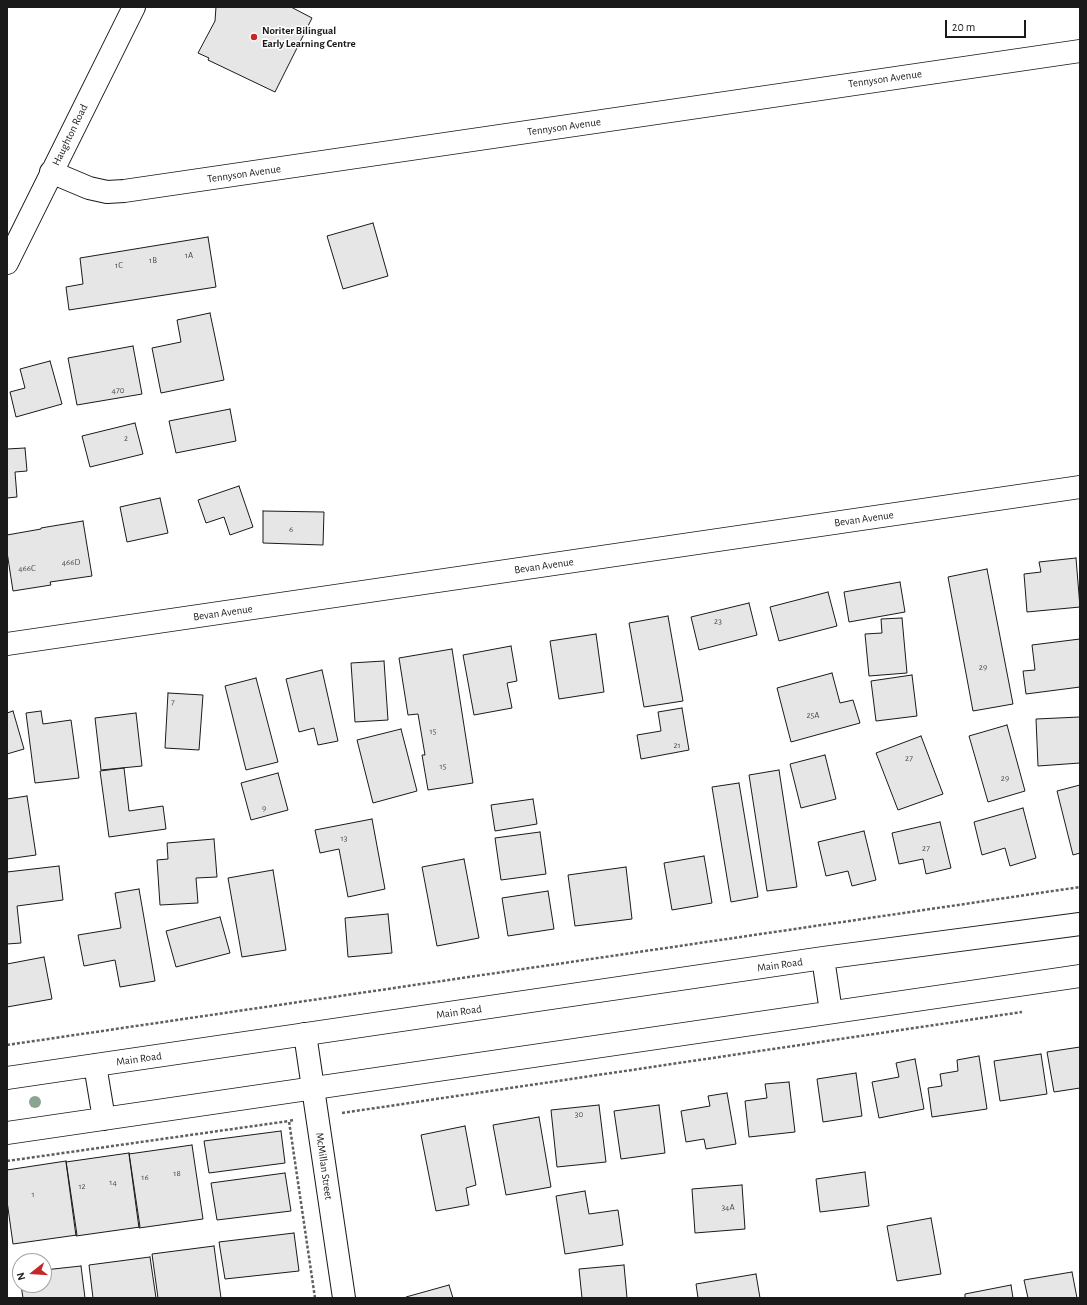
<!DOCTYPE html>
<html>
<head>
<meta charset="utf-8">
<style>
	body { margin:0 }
	#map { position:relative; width:1087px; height:1305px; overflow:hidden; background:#fff; font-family:"Alegreya Sans",sans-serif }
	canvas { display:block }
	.frame { position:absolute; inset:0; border:8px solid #1a1a1a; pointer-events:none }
	.north { position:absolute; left:12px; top:1253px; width:40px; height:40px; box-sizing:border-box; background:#fff; border:1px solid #a3a3a3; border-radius:50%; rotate:253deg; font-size:11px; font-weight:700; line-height:16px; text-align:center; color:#1a1a1a }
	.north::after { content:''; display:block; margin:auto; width:14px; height:18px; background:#c62828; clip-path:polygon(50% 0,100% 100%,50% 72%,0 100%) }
	.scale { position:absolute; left:945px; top:20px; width:81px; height:18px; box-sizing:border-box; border:2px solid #1a1a1a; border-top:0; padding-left:5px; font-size:12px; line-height:14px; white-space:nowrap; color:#1a1a1a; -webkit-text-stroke:3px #fff; paint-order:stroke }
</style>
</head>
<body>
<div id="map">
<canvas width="1087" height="1305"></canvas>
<div class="frame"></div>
<div class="north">N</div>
<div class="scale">20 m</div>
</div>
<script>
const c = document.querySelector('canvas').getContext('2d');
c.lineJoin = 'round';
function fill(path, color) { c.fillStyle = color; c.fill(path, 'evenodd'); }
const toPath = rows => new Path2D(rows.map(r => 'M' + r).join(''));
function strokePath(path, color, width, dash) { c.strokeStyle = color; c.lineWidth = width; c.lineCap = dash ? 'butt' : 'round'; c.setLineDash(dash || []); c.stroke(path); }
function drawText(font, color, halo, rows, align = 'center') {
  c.font = font + ' "Alegreya Sans",sans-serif'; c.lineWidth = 3; c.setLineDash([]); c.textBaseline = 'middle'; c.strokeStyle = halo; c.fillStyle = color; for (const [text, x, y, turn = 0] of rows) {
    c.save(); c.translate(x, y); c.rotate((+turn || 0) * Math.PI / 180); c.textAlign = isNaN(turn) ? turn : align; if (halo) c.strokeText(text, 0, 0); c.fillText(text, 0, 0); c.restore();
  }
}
const building = toPath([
	[216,7,291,7,312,18,275,92,208,60,209,58,198,53,215,21,216,7],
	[373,223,388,276,343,289,327,236,373,223],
	[208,237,216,287,69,310,66,287,83,284,80,258,208,237],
	[210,313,224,380,161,393,152,348,181,342,177,320,210,313],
	[133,346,142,394,77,405,68,358,133,346],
	[50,361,62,404,16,417,10,392,25,388,20,369,50,361],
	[230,409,236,441,176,453,169,421,230,409],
	[135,423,143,454,90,467,82,436,135,423],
	[25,448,27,471,15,472,17,497,7,498,7,449,25,448],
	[239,486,253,527,230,535,224,517,206,523,198,500,239,486],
	[160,498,168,533,127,542,120,507,160,498],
	[263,511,324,512,323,545,263,543,263,511],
	[83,521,92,576,50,582,51,585,13,591,7,552,7,535,41,529,41,528,83,521],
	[1076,558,1080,607,1027,612,1024,574,1041,572,1039,562,1076,558],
	[987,569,1013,704,973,711,948,577,987,569],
	[900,582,905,612,849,622,844,592,900,582],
	[828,592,837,626,779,641,770,607,828,592],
	[749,603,757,635,699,650,691,617,749,603],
	[668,616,683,701,644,707,629,623,668,616],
	[902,618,907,673,869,676,865,634,882,633,881,619,902,618],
	[596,634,604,692,559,699,550,641,596,634],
	[1080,639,1080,687,1026,694,1023,671,1035,670,1032,645,1080,639],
	[511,646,517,681,507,683,512,708,474,715,463,655,511,646],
	[452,649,473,783,428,790,422,755,425,755,418,714,408,715,399,658,452,649],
	[384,661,388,720,355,722,351,663,384,661],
	[322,670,338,741,318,745,314,728,299,732,286,679,322,670],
	[832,673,840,703,853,700,860,723,791,742,777,688,832,673],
	[912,675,917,716,876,721,871,681,912,675],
	[256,678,278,762,246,770,225,686,256,678],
	[168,693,203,695,199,750,165,748,168,693],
	[682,708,689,750,641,759,637,735,661,731,658,712,682,708],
	[13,711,24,749,7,754,7,713,13,711],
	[41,711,43,724,71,720,79,778,35,783,26,713,41,711],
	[136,713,142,766,101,770,95,718,136,713],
	[1080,717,1080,763,1038,766,1036,719,1080,717],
	[1007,725,1025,791,988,802,969,736,1007,725],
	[401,729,417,791,373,803,357,740,401,729],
	[921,736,943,794,898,810,876,753,921,736],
	[825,755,836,799,801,808,790,764,825,755],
	[124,768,129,811,163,806,166,829,109,837,100,771,124,768],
	[779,770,797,887,767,891,749,775,779,770],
	[278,773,288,810,251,820,241,783,278,773],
	[739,783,758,897,731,902,712,787,739,783],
	[1080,785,1080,853,1073,855,1057,791,1080,785],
	[27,796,36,855,7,859,7,799,27,796],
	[533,799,537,824,495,831,491,805,533,799],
	[1023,808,1036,858,1010,866,1005,848,982,855,974,822,1023,808],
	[372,819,385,889,348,897,339,849,320,853,315,830,372,819],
	[940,822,951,868,926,874,923,859,899,864,892,833,940,822],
	[864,831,876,880,852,886,848,871,826,876,818,842,864,831],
	[540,832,546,874,501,880,495,838,540,832],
	[214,839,217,877,196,878,198,903,160,905,157,860,168,859,167,843,214,839],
	[704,856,712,903,672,910,664,863,704,856],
	[464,859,479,938,437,946,422,867,464,859],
	[59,866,63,900,17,906,21,943,7,944,7,872,59,866],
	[626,867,632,919,575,926,568,875,626,867],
	[273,870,286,950,242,957,228,878,273,870],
	[139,889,155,981,120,987,115,960,84,966,78,935,121,928,115,893,139,889],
	[548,891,554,929,508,936,502,898,548,891],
	[388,914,392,953,348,957,345,918,388,914],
	[220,917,230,953,176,967,166,931,220,917],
	[44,957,52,999,7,1007,7,964,44,957],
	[1080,1047,1080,1088,1054,1092,1047,1052,1080,1047],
	[1041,1054,1047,1094,1000,1101,994,1061,1041,1054],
	[979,1056,987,1109,932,1117,928,1088,942,1086,940,1074,958,1071,957,1060,979,1056],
	[915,1059,924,1109,879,1118,872,1082,899,1077,896,1063,915,1059],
	[856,1073,862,1116,823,1122,817,1079,856,1073],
	[789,1082,795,1132,749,1137,745,1101,767,1098,765,1084,789,1082],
	[727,1093,736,1144,706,1149,704,1139,686,1142,681,1111,710,1106,708,1096,727,1093],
	[599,1105,606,1162,557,1167,551,1110,599,1105],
	[659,1105,665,1153,621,1159,614,1111,659,1105],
	[539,1117,551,1187,506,1195,493,1125,539,1117],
	[465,1126,476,1185,466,1188,469,1205,436,1211,421,1135,465,1126],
	[281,1131,285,1163,209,1173,204,1141,281,1131],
	[192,1145,203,1219,139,1228,129,1154,192,1145],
	[129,1153,140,1227,76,1236,66,1162,129,1153],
	[66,1161,77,1235,13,1244,7,1201,7,1170,66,1161],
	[865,1172,869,1206,820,1212,816,1179,865,1172],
	[285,1173,291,1211,217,1220,211,1183,285,1173],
	[742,1185,745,1229,695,1233,692,1189,742,1185],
	[585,1191,589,1214,618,1210,623,1245,565,1254,556,1196,585,1191],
	[931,1218,941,1274,897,1281,887,1226,931,1218],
	[294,1233,299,1271,225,1279,219,1242,294,1233],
	[214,1246,221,1298,158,1298,152,1254,214,1246],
	[150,1257,156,1298,93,1298,89,1265,150,1257],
	[624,1265,627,1298,582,1298,579,1269,624,1265],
	[81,1266,85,1298,23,1298,21,1285,44,1285,44,1270,81,1266],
	[1072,1272,1077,1298,1028,1298,1024,1280,1072,1272],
	[756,1274,760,1298,698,1298,696,1284,756,1274],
	[449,1285,453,1298,406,1298,406,1297,449,1285],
	[1011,1285,1013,1298,965,1298,965,1294,1011,1285]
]);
fill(building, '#e6e6e6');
strokePath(building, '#1a1a1a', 1);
const street = toPath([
	[51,172,89,188,107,192,124,191,1080,51],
	[7,263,134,7],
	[7,644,1080,487],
	[305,1034,344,1298]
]);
const secondary = toPath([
	[823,958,831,1012],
	[95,1065,104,1119],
	[7,1078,823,958,1080,924],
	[7,1133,1080,976]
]);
strokePath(street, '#1a1a1a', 24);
strokePath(secondary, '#1a1a1a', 24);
strokePath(toPath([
	[7,1045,1080,887],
	[342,1113,1022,1012],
	[293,1120,289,1121,315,1298],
	[7,1161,289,1121]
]), '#5f5f5f', 2.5, [3, 2]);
strokePath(street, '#fff', 22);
strokePath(secondary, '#fff', 22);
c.fillStyle = '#8aa48f';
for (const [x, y] of [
	[35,1102]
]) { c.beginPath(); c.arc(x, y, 6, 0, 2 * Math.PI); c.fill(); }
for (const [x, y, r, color] of [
	[254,37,4,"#c62828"]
]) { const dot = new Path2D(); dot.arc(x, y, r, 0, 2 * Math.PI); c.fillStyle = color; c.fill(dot); strokePath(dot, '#fff', 1.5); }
drawText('9px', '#4d4d4d', null, [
	["1A",189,255],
	["1B",153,260],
	["1C",119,265],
	["470",118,390],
	["2",126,438],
	["6",291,529],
	["466D",71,562],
	["466C",27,568],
	["23",718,621],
	["29",983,667],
	["7",173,702],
	["25A",813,715],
	["15",433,731],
	["21",677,745],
	["27",909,758],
	["15",443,766],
	["29",1005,778],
	["9",264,808],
	["13",344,838],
	["27",926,848],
	["30",579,1114],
	["18",177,1173],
	["16",145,1177],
	["14",113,1182],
	["12",82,1186],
	["1",33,1194],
	["34A",728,1207]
]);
drawText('bold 11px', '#1a1a1a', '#fff', [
	["Noriter Bilingual",262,31],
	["Early Learning Centre",262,44]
], 'left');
drawText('11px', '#1a1a1a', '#fff', [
	["Tennyson Avenue",885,79,-8],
	["Tennyson Avenue",564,127,-8],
	["Haughton Road",70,135,-64],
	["Tennyson Avenue",244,174,-8],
	["Bevan Avenue",864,519,-8],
	["Bevan Avenue",544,566,-8],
	["Bevan Avenue",223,613,-8],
	["Main Road",780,965,-8],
	["Main Road",459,1012,-8],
	["Main Road",139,1059,-8],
	["McMillan Street",324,1166,82]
]);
</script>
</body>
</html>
